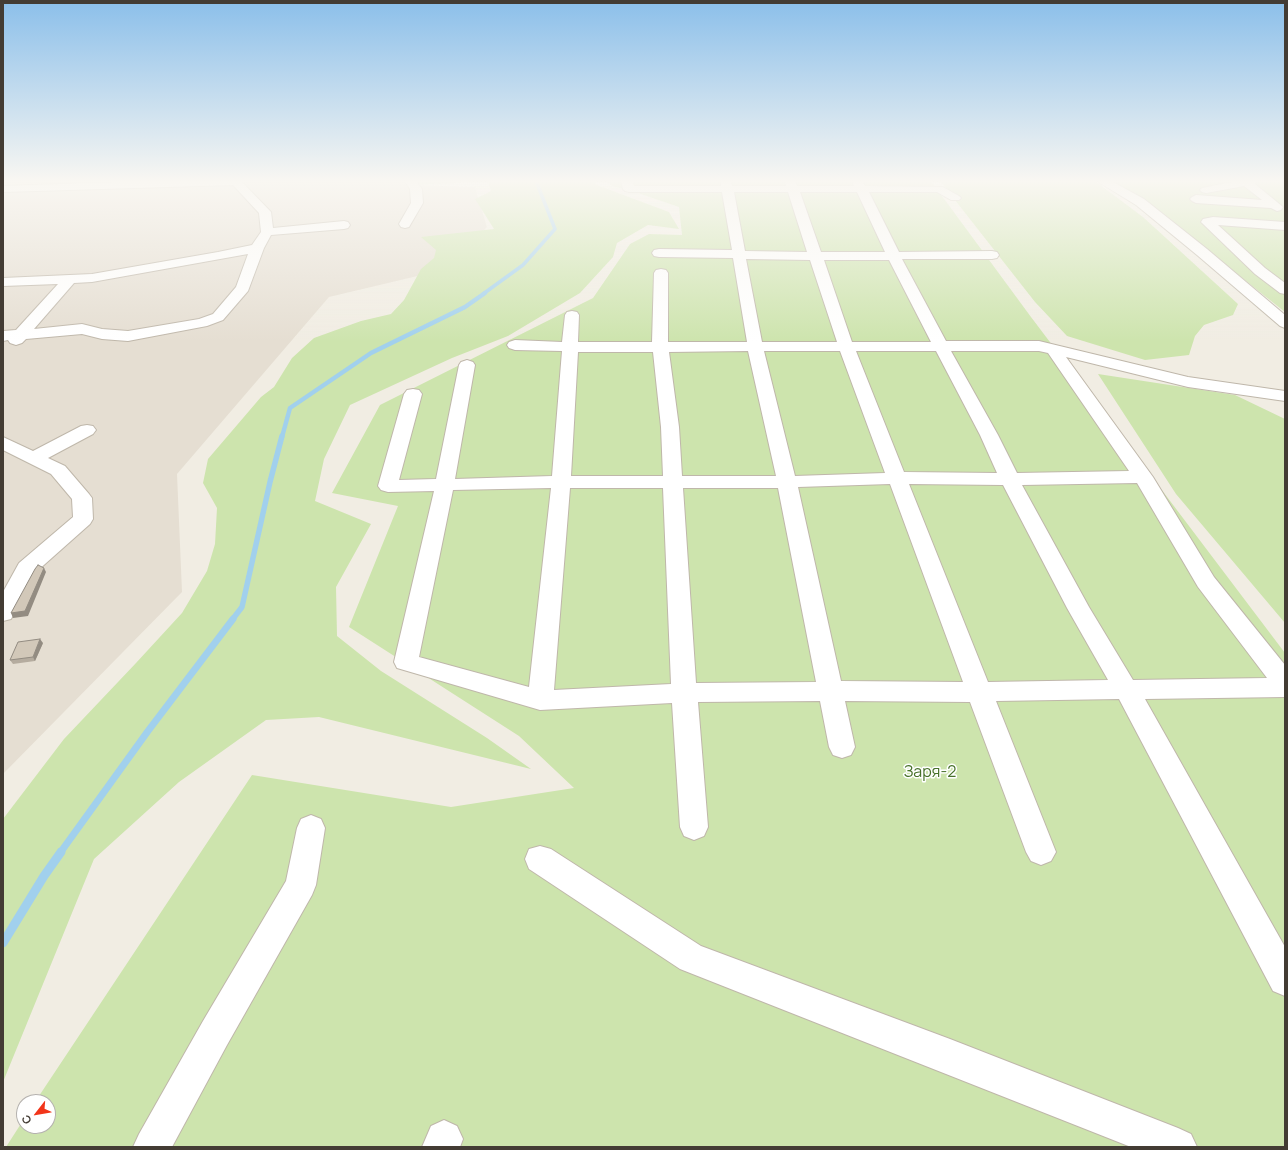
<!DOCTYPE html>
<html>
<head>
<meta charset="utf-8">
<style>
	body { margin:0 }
	#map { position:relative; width:1288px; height:1150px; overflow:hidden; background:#f1ede3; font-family:Manrope,sans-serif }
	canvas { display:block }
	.frame { position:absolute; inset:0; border:4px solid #433c34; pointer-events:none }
	.north { position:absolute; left:16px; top:1094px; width:40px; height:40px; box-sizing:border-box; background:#fff; border:1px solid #b4b1ae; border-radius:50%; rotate:239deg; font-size:11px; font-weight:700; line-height:16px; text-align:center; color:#433c34 }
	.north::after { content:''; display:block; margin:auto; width:14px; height:18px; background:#f2351a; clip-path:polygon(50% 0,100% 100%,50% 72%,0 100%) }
</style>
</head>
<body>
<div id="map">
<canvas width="1288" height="1150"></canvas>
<div class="frame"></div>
<div class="north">С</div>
</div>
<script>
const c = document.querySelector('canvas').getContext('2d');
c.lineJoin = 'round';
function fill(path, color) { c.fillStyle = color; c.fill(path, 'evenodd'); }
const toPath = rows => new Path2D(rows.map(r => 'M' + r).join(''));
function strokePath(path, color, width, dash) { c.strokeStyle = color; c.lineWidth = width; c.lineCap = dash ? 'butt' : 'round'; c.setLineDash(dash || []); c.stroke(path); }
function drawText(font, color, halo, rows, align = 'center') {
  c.font = font + ' Manrope,sans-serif'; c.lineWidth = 3; c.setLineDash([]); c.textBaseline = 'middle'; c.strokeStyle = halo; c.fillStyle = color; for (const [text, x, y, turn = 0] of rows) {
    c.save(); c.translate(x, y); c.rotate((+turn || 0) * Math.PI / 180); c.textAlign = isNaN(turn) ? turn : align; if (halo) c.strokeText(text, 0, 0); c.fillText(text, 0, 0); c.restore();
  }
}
fill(toPath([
	[3,181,409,181,406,185,475,187,487,227,447,269,329,297,177,474,182,592,3,774]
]), '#e5ded2');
fill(toPath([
	[408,181,472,181,454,183,408,185],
	[488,181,593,181,597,185,669,212,679,229,648,225,617,243,613,257,580,293,508,336,452,358,350,405,324,459,315,501,371,524,336,587,337,636,381,671,487,738,531,769,319,717,266,720,179,782,94,859,3,1082,3,819,64,739,136,663,182,613,207,571,215,544,217,508,203,483,208,459,261,397,274,387,292,358,314,338,361,321,391,314,404,300,421,269,434,258,436,250,421,237,494,229,475,199,491,191],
	[606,181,931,181,1031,317,1285,653,1285,1147,6,1147,24,1119,24,1126,48,1126,48,1102,35,1102,252,775,451,807,574,788,519,736,349,627,398,506,332,493,380,405,593,298,630,244,649,234,682,235,679,207,632,191,612,186],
	[940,181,1095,181,1143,217,1238,304,1233,315,1204,325,1195,336,1189,355,1145,360,1067,336,1035,302],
	[1113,181,1285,181,1285,312,1146,202],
	[1098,374,1235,395,1285,419,1285,623,1176,494]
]), '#cde4ad');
strokePath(toPath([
	[483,294,523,265,555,229,536,181]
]), '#a1d0ed', 3.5);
strokePath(toPath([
	[282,437,290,408,371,353,465,307,485,293]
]), '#a1d0ed', 4.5);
strokePath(toPath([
	[232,620,242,607,270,482,282,436]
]), '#a1d0ed', 5.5);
strokePath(toPath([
	[60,853,148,731,233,619]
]), '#a1d0ed', 7);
strokePath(toPath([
	[3,943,44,876,61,852]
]), '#a1d0ed', 9);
const minor = toPath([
	[150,181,241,181,271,212,273,228,344,221,348,222,350,225,348,228,344,229,271,235,264,248,248,291,223,320,207,326,128,341,102,339,82,334,26,339,22,343,16,345,10,343,8,340,3,341,3,331,16,330,58,284,3,286,3,278,92,274,218,252,252,245,261,232,259,213,233,185,3,192,3,186,150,181],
	[248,254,236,287,213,314,199,319,128,331,102,329,82,324,34,329,74,283,92,282,248,254],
	[405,181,416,181,422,189,423,203,409,227,405,228,401,227,399,224,411,203,410,189,405,181],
	[621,181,632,181,634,186,721,186,721,181,731,181,732,186,786,186,785,181,795,181,797,186,854,186,852,181,862,181,865,186,943,187,959,196,961,198,959,200,951,200,937,192,869,192,899,252,992,251,997,252,999,255,997,258,992,259,902,259,946,341,1039,341,1188,377,1285,391,1285,401,1188,387,1066,357,1153,477,1214,577,1285,665,1285,697,1145,699,1285,947,1285,996,1273,991,1119,699,996,701,1056,852,1051,861,1041,865,1031,861,1026,852,970,702,845,701,855,747,851,755,842,758,833,755,829,747,820,701,698,702,708,827,704,836,694,840,684,836,680,827,672,703,540,710,397,668,394,662,434,491,388,492,381,490,378,486,404,394,407,390,413,389,419,390,422,394,399,480,436,479,459,365,461,362,467,360,473,362,475,365,455,479,552,476,562,351,515,350,509,348,507,345,509,342,515,340,562,342,565,315,567,312,572,311,577,312,579,315,578,342,652,342,654,273,656,270,661,269,666,270,668,273,668,342,747,342,733,258,659,257,654,256,652,253,654,250,659,249,732,250,722,192,629,192,625,191,623,189,621,181],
	[734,192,788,192,807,252,745,251,734,192],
	[800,192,857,192,885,252,821,252,800,192],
	[746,259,810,260,837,342,762,342,746,259],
	[824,260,889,260,931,342,852,342,824,260],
	[748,351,776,476,682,476,679,427,669,352,748,351],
	[764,351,840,351,885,473,795,476,764,351],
	[856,351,936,351,980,435,997,473,904,472,856,351],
	[951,351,1039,351,1048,353,1129,471,1017,473,998,435,951,351],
	[578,352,653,352,661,427,663,476,571,476,578,352],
	[1137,483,1198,587,1267,678,1133,680,1089,607,1022,485,1137,483],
	[890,484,963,682,841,681,798,487,890,484],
	[909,484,1003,485,1067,608,1108,680,988,682,909,484],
	[551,488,529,687,419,657,453,490,551,488],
	[570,488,663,488,671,684,554,690,570,488],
	[683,488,778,488,816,682,696,683,683,488],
	[1099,181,1111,181,1144,199,1207,249,1285,315,1285,328,1280,326,1197,255,1136,205,1100,183,1099,181],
	[1237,181,1257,181,1255,184,1283,207,1281,210,1277,211,1271,208,1196,203,1192,201,1190,199,1192,197,1196,195,1262,200,1244,186,1206,193,1202,192,1200,190,1202,188,1237,181],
	[1213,217,1285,222,1285,230,1218,225,1265,268,1285,283,1285,294,1280,293,1255,274,1201,222,1203,219,1213,217],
	[87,425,93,426,96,430,93,434,48,458,65,466,89,494,92,498,93,519,90,524,36,572,11,619,3,621,3,592,19,563,73,517,72,499,51,474,3,450,3,437,33,451,81,426,87,425],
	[311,815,321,819,325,828,316,885,312,895,227,1045,172,1147,133,1147,139,1134,203,1021,286,881,297,828,301,819,311,815],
	[540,846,551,849,701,946,950,1039,1178,1128,1191,1134,1197,1147,1131,1147,680,969,529,869,525,859,529,849,540,846],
	[444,1120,457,1126,463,1139,460,1147,422,1147,431,1126,444,1120]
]);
strokePath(minor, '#bfb7aa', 2);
fill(minor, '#fff');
fill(toPath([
	[43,643,35,661,13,664,10,660]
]), '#b5ac9f');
fill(toPath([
	[44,568,46,572,28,616,13,618,11,613],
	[40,639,43,643,35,661,33,657]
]), '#938c82');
const building = toPath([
	[38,565,44,568,25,611,11,613,35,569,38,565],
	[40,639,33,657,10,660,18,642,40,639]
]);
fill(building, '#d2c8b9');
strokePath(building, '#938c82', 1);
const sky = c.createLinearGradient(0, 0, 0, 342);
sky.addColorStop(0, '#8bbfea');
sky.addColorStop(0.53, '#f9f7f2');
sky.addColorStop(1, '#f9f7f200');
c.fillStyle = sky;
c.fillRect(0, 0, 1288, 342);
drawText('16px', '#47712a', '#fff', [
	["Заря-2",930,773]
]);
</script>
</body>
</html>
